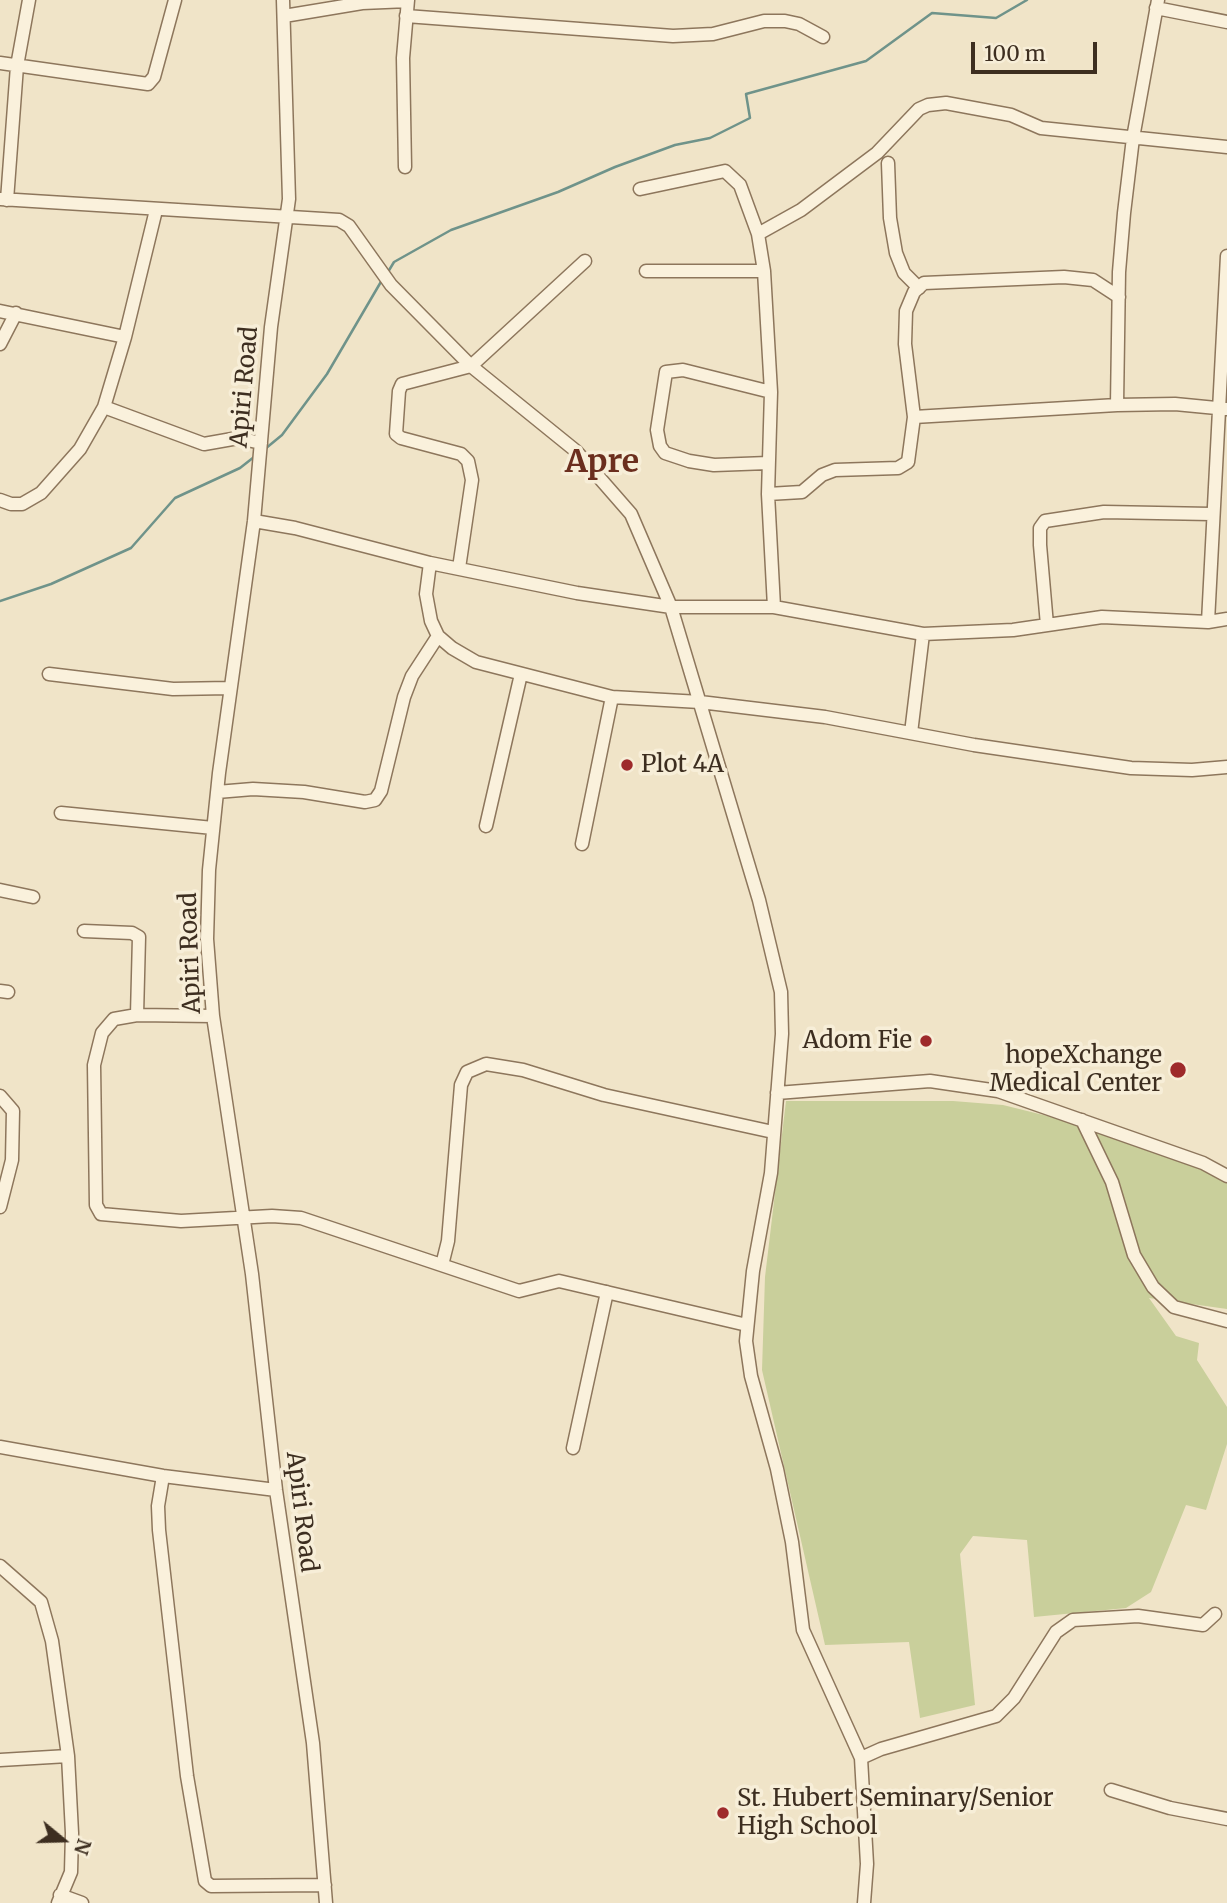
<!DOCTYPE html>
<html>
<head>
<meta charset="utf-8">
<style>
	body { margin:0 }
	#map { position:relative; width:1227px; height:1903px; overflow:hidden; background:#f0e4c8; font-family:Merriweather,serif }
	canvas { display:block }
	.north { position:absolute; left:28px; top:1805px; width:70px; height:70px; -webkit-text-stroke:5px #f7eed8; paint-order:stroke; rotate:109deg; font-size:19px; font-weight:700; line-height:28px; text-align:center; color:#3d2e20 }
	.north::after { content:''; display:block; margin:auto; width:24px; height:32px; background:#3d2e20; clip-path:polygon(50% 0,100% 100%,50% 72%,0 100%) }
	.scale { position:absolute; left:971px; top:42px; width:126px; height:32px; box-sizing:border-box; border:4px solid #3d2e20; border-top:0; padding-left:9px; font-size:21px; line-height:24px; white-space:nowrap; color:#3d2e20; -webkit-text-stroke:5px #f7eed8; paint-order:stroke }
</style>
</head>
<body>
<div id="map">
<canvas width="1227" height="1903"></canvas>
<div class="north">N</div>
<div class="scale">100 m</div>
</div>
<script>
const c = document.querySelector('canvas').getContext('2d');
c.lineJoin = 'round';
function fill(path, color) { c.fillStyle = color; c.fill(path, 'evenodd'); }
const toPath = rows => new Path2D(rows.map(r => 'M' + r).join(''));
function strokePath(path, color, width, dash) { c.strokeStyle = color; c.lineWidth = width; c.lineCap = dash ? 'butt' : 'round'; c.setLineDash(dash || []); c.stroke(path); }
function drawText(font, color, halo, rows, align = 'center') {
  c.font = font + ' Merriweather,serif'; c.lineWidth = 7; c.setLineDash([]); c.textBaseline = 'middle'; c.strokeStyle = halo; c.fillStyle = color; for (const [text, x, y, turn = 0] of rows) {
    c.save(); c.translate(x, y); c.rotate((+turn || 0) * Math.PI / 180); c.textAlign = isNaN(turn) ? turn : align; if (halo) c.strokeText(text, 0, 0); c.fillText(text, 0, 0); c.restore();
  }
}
fill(toPath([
	[786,1101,953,1101,1003,1105,1120,1134,1227,1178,1227,1309,1149,1298,1176,1336,1199,1343,1197,1360,1227,1407,1227,1444,1206,1510,1186,1505,1151,1592,1126,1608,1034,1617,1027,1540,973,1536,960,1554,975,1705,920,1718,909,1642,825,1645,762,1370,765,1277]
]), '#c9cf9b');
strokePath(toPath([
	[388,272,394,262,451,230,558,192,615,167,675,145,710,138,750,118,746,94,866,61,932,13,996,18,1027,0],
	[265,449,282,435,327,374,382,280],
	[0,601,51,584,131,548,175,498,240,468,254,457]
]), '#6f938a', 2.5);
const minor = toPath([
	[283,0,289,199,271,327,254,521,219,773,209,870,207,939,213,1016,252,1274,276,1490,313,1743,326,1903],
	[1156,8,1227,22],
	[284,16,362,3,408,1],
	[406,16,673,36,713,34,764,21,785,21,799,24,823,37],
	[0,63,148,84,154,77,175,0],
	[888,163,890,218,896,253,904,273,919,288],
	[405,167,403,58,408,0],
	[640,189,725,171,740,185,758,234,764,271,771,392,768,494,774,607],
	[0,199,339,220,349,226,391,285,471,366,576,451,631,514,671,607,759,900,781,992,782,1034,771,1173,753,1271,746,1341,751,1376,777,1469,792,1542,803,1630,861,1758],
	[7,200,17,66,29,0],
	[758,234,801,210,877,153,919,109,928,105,946,103,1011,115,1041,128,1227,147],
	[646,271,764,271],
	[0,311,125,337],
	[0,344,16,313],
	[1117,405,1119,272,1124,213,1133,138,1158,0],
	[104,407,204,444,238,438,261,443],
	[914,417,1117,405,1175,404,1227,409],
	[768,463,714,465,689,461,665,453,660,446,657,430,666,372,683,370,771,392],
	[768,494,802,492,822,475,835,470,898,468,908,462,914,417,905,344,906,311,914,292,924,283,1064,277,1093,280,1119,297],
	[0,500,11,504,22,504,41,493,80,449,104,407,125,337,156,210],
	[254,521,295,528,430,563,577,593,671,607,774,607,923,634,1013,630,1102,617,1208,622,1227,619],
	[430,563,426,594,431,621,438,636,452,648,476,662,612,697,700,702,825,717,974,745,1131,768,1192,770,1227,767],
	[459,568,472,480,468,461,461,454,401,438,396,434,399,391,402,384,471,366,585,261],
	[1208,622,1227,256],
	[1047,625,1040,545,1040,528,1045,521,1104,512,1211,514],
	[49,674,173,689,229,688],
	[911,733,923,634],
	[217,792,253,789,304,792,365,802,375,800,381,791,404,697,412,676,438,636],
	[61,813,213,828],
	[486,826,521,674],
	[582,844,612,697],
	[0,890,33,897],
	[84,931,132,933,139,937,137,1015],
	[0,991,8,992],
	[213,1016,137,1015,114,1019,102,1033,94,1065,96,1205,101,1214,181,1221,272,1216,301,1218,519,1291,559,1281,747,1325],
	[777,1093,930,1081,998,1091,1203,1163,1227,1176],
	[0,1096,13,1111,12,1160,0,1207],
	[1082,1120,1112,1182,1134,1255,1153,1287,1174,1307,1227,1321],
	[442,1265,448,1241,461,1085,467,1072,486,1064,523,1070,604,1095,773,1132],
	[0,1447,163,1476,276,1490],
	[573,1448,607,1292],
	[163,1476,158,1506,159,1530,187,1776,205,1881,211,1886,325,1885],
	[0,1566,41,1602,52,1641,68,1756,72,1833,71,1872,58,1903],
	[0,1760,68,1756],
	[1111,1790,1170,1808,1227,1819],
	[60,1895,82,1903],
	[864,1903,867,1864,861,1758,881,1749,996,1716,1014,1698,1056,1632,1073,1620,1138,1616,1203,1625,1215,1614]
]);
strokePath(minor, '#8d765c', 15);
strokePath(minor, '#faf1dc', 12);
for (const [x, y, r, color] of [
	[627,765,7,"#9e2a2b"],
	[926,1041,7,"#9e2a2b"],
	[1178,1070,9,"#9e2a2b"],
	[723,1813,7,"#9e2a2b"]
]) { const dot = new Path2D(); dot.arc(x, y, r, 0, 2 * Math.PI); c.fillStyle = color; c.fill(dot); strokePath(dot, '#f7eed8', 2.5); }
drawText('24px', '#3d2e20', '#f7eed8', [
	["Apiri Road",245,387,-85],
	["Apiri Road",191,953,-92],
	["Apiri Road",301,1512,83]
]);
drawText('24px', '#3d2e20', '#f7eed8', [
	["Plot 4A",641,765],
	["Adom Fie",912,1041,"right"],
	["hopeXchange",1162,1056,"right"],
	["Medical Center",1162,1084,"right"],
	["St. Hubert Seminary/Senior",737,1799],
	["High School",737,1827]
], 'left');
drawText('bold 32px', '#6b2e1e', '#f7eed8', [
	["Apre",602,463]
]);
</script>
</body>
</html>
